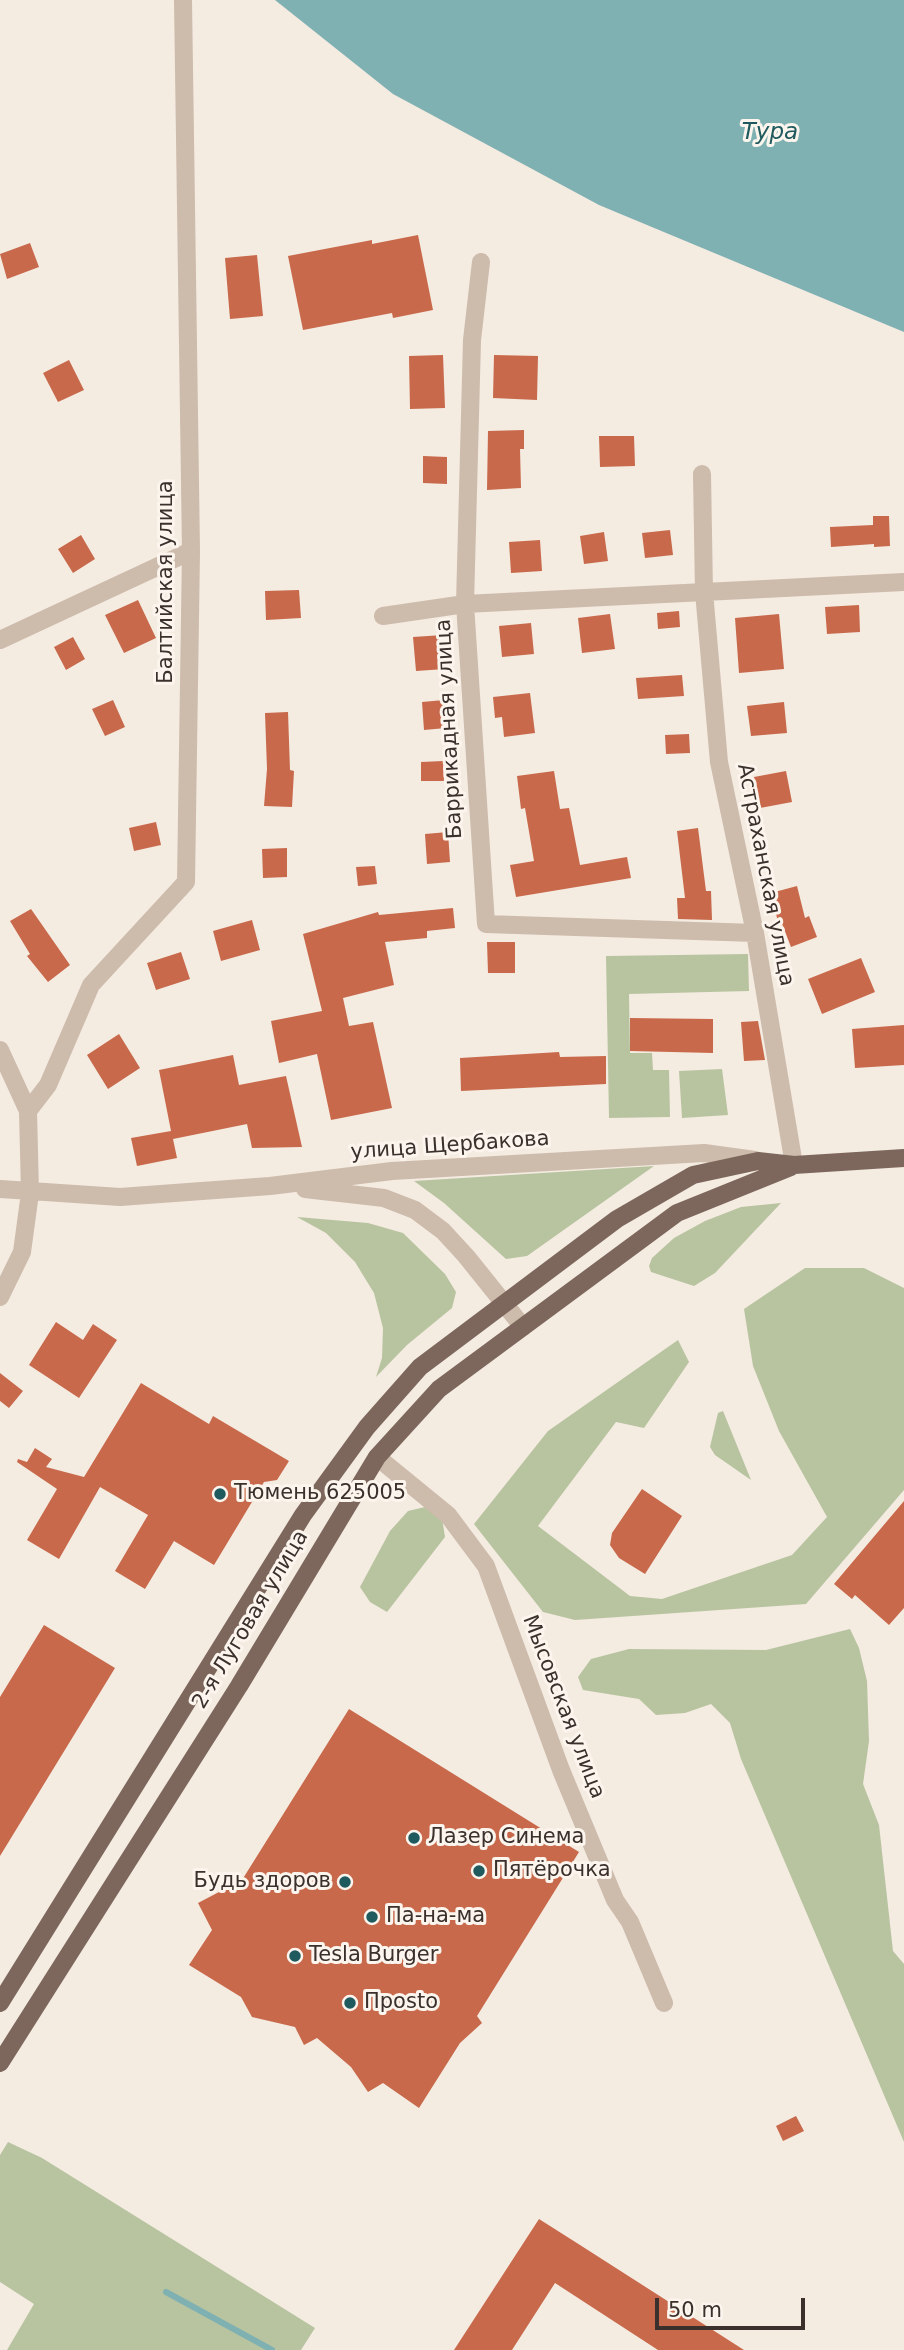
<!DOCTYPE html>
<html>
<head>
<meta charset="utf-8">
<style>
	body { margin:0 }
	#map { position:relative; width:904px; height:2350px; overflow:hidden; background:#f4ebe1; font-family:"DejaVu Sans",sans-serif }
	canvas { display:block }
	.scale { position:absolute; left:655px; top:2298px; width:150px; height:32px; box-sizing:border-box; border:4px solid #3b302b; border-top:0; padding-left:9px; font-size:21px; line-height:24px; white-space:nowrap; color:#3b302b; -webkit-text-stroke:5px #fbf5ee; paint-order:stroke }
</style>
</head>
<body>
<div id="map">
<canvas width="904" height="2350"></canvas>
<div class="scale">50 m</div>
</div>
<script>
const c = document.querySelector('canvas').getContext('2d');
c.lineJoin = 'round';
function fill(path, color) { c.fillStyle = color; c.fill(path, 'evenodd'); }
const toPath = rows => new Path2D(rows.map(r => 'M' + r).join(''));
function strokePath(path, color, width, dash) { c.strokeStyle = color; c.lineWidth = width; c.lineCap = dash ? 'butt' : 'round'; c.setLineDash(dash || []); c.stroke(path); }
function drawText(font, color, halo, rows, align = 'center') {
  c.font = font + ' "DejaVu Sans",sans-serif'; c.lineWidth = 6; c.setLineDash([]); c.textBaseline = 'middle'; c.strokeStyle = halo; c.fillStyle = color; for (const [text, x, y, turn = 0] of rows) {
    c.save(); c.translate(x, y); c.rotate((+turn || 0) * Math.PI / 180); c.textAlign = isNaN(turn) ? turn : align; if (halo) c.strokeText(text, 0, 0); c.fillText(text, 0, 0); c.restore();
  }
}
fill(toPath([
	[748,954,749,991,629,994,630,1053,652,1053,653,1070,669,1070,670,1117,609,1118,606,956],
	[722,1069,728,1115,682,1118,679,1071],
	[654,1166,527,1256,506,1259,444,1203,414,1181],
	[781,1203,715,1273,694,1286,651,1272,649,1266,652,1258,674,1238,705,1221,741,1207],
	[297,1217,368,1223,403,1233,445,1274,456,1292,452,1308,407,1345,376,1377,382,1358,383,1328,374,1293,355,1262,326,1233],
	[805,1268,864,1268,904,1288,904,1490,806,1604,575,1620,543,1612,474,1524,548,1431,678,1340,689,1362,644,1428,616,1422,538,1526,630,1596,662,1599,792,1555,827,1517,779,1431,753,1366,744,1309],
	[723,1411,751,1480,715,1455,710,1447,718,1413],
	[425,1507,442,1518,445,1537,387,1612,370,1602,360,1587,390,1531,408,1511],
	[850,1629,859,1648,867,1681,869,1741,863,1784,879,1825,893,1951,904,1964,904,2142,741,1759,730,1723,711,1704,685,1713,656,1715,639,1699,583,1690,578,1677,591,1659,629,1649,766,1650],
	[8,2142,42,2158,315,2328,301,2350,7,2350,34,2304,0,2282,0,2155]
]), '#b8c4a0');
fill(toPath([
	[275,0,904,0,904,332,599,205,393,94]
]), '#7fb0b2');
strokePath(toPath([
	[166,2292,272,2350]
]), '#7fb0b2', 6);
fill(toPath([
	[418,235,433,310,393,318,392,313,303,330,288,256,372,240,372,244],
	[30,243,39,267,7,279,0,254],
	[257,255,263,316,230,319,225,258],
	[443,355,445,408,410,409,409,356],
	[494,355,538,356,537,400,493,398],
	[69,360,84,390,58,402,43,373],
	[524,430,524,449,520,449,521,488,487,490,488,431],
	[599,436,634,436,635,466,600,467],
	[423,456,447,457,447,484,423,483],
	[873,516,889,516,890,546,874,547,874,544,831,547,830,527,873,525],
	[670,530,673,555,645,558,642,533],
	[604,532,608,561,584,564,580,536],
	[81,535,95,559,73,573,58,549],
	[540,540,542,571,511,573,509,542],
	[299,590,301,618,266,620,265,591],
	[138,600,156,638,124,653,105,615],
	[859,605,860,632,827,634,825,607],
	[679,611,680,627,658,629,657,613],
	[610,614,615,649,582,653,578,618],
	[779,614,784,669,739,673,735,618],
	[531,623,534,654,502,657,499,626],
	[443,635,445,669,416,671,413,637],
	[73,637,85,659,66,670,54,647],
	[682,675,684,696,638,699,636,678],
	[530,693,535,733,504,737,502,717,495,718,493,697],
	[113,700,125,727,105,736,92,709],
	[444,700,446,728,424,730,422,702],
	[784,702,787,733,751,736,747,706],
	[288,712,290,770,294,771,292,807,264,806,267,769,265,713],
	[689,734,690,753,666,754,665,735],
	[443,761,444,781,421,781,421,762],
	[554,771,560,809,569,808,580,865,627,857,631,878,516,897,510,865,534,861,525,808,521,809,517,776],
	[786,771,792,802,760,808,754,777],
	[156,822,161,845,134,851,129,828],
	[698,828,706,891,711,891,712,920,678,919,677,898,685,898,677,831],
	[448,832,450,862,427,864,425,834],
	[287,848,287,877,263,878,262,849],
	[375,866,377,884,358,886,356,867],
	[797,886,805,918,809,916,817,937,791,947,781,921,778,922,771,893],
	[453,908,455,928,427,931,427,938,385,942,394,985,343,998,349,1026,373,1022,392,1108,331,1120,317,1054,279,1063,271,1021,322,1011,303,934,378,912,379,915],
	[31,909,70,965,48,982,27,956,30,954,10,921],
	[252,920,260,950,221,961,213,931],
	[487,942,515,942,515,973,488,973],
	[181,952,190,979,156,990,147,963],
	[861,958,875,992,822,1014,808,979],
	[630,1018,713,1019,713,1053,630,1051],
	[758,1021,765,1060,744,1061,741,1022],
	[904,1025,904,1065,855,1068,852,1029],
	[119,1034,140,1068,108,1089,87,1055],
	[559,1052,560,1057,606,1056,606,1084,461,1091,460,1058],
	[233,1055,239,1085,286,1076,302,1147,252,1148,247,1124,173,1139,177,1158,137,1166,131,1138,171,1131,159,1070],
	[56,1322,83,1340,93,1324,117,1340,79,1398,29,1365],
	[0,1373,23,1391,9,1408,0,1401],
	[141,1383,209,1424,213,1416,289,1461,277,1480,264,1482,214,1565,174,1541,145,1589,115,1571,148,1515,100,1487,59,1559,27,1540,57,1489,17,1462,18,1459,27,1462,35,1448,52,1459,46,1467,84,1477],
	[642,1489,682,1516,645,1574,619,1558,610,1545,612,1533],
	[904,1501,904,1608,889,1625,855,1595,852,1599,834,1584],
	[44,1625,115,1668,0,1856,0,1697],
	[349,1709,579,1852,477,2016,482,2023,460,2043,419,2108,383,2083,368,2092,351,2067,317,2038,304,2045,295,2027,252,2017,241,1997,189,1965,212,1930,198,1903,242,1880],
	[796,2116,804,2131,783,2141,776,2126],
	[539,2219,580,2245,744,2350,658,2350,555,2283,512,2350,454,2350]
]), '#c8694b');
strokePath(toPath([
	[481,262,472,340,465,604,486,924,755,933],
	[702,474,704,592,719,762,755,933,794,1165],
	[383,616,465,604,904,582],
	[0,640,191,551],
	[0,1050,28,1111,30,1193,22,1252,0,1297],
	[28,1111,48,1085,91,985,186,882,191,551,183,0],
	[0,1189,120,1197,270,1186,392,1171,704,1153,755,1160],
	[305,1189,384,1198,415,1210,443,1231,466,1256,523,1327],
	[377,1457,448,1515,486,1566,561,1770,615,1900,630,1922,664,2003]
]), '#cdbbac', 18);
strokePath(toPath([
	[0,2003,303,1515,367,1427,420,1367,617,1219,693,1175,758,1161,794,1165,904,1158],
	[0,2063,239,1686,377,1457,439,1389,677,1213,791,1167]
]), '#7d675c', 18);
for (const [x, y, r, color] of [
	[220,1494,7,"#1f5a5e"],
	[414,1838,7,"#1f5a5e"],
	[479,1871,7,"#1f5a5e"],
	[345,1882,7,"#1f5a5e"],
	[372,1917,7,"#1f5a5e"],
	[295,1956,7,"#1f5a5e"],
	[350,2003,7,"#1f5a5e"]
]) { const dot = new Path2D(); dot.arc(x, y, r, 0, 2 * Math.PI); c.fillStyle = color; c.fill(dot); strokePath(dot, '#fbf5ee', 2.5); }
drawText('21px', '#3b302b', '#fbf5ee', [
	["Балтийская улица",167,582,-90],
	["Баррикадная улица",450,729,-93],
	["Астраханская улица",765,875,79],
	["улица Щербакова",450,1146,-4],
	["2-я Луговая улица",251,1620,-59],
	["Мысовская улица",563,1707,69]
]);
drawText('21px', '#3b302b', '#fbf5ee', [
	["Тюмень 625005",234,1494],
	["Лазер Синема",428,1838],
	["Пятёрочка",493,1871],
	["Будь здоров",331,1882,"right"],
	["Па-на-ма",386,1917],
	["Tesla Burger",309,1956],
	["Проsto",364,2003]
], 'left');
drawText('italic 23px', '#1f5a5e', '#fbf5ee', [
	["Тура",770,133]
]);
</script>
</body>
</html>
